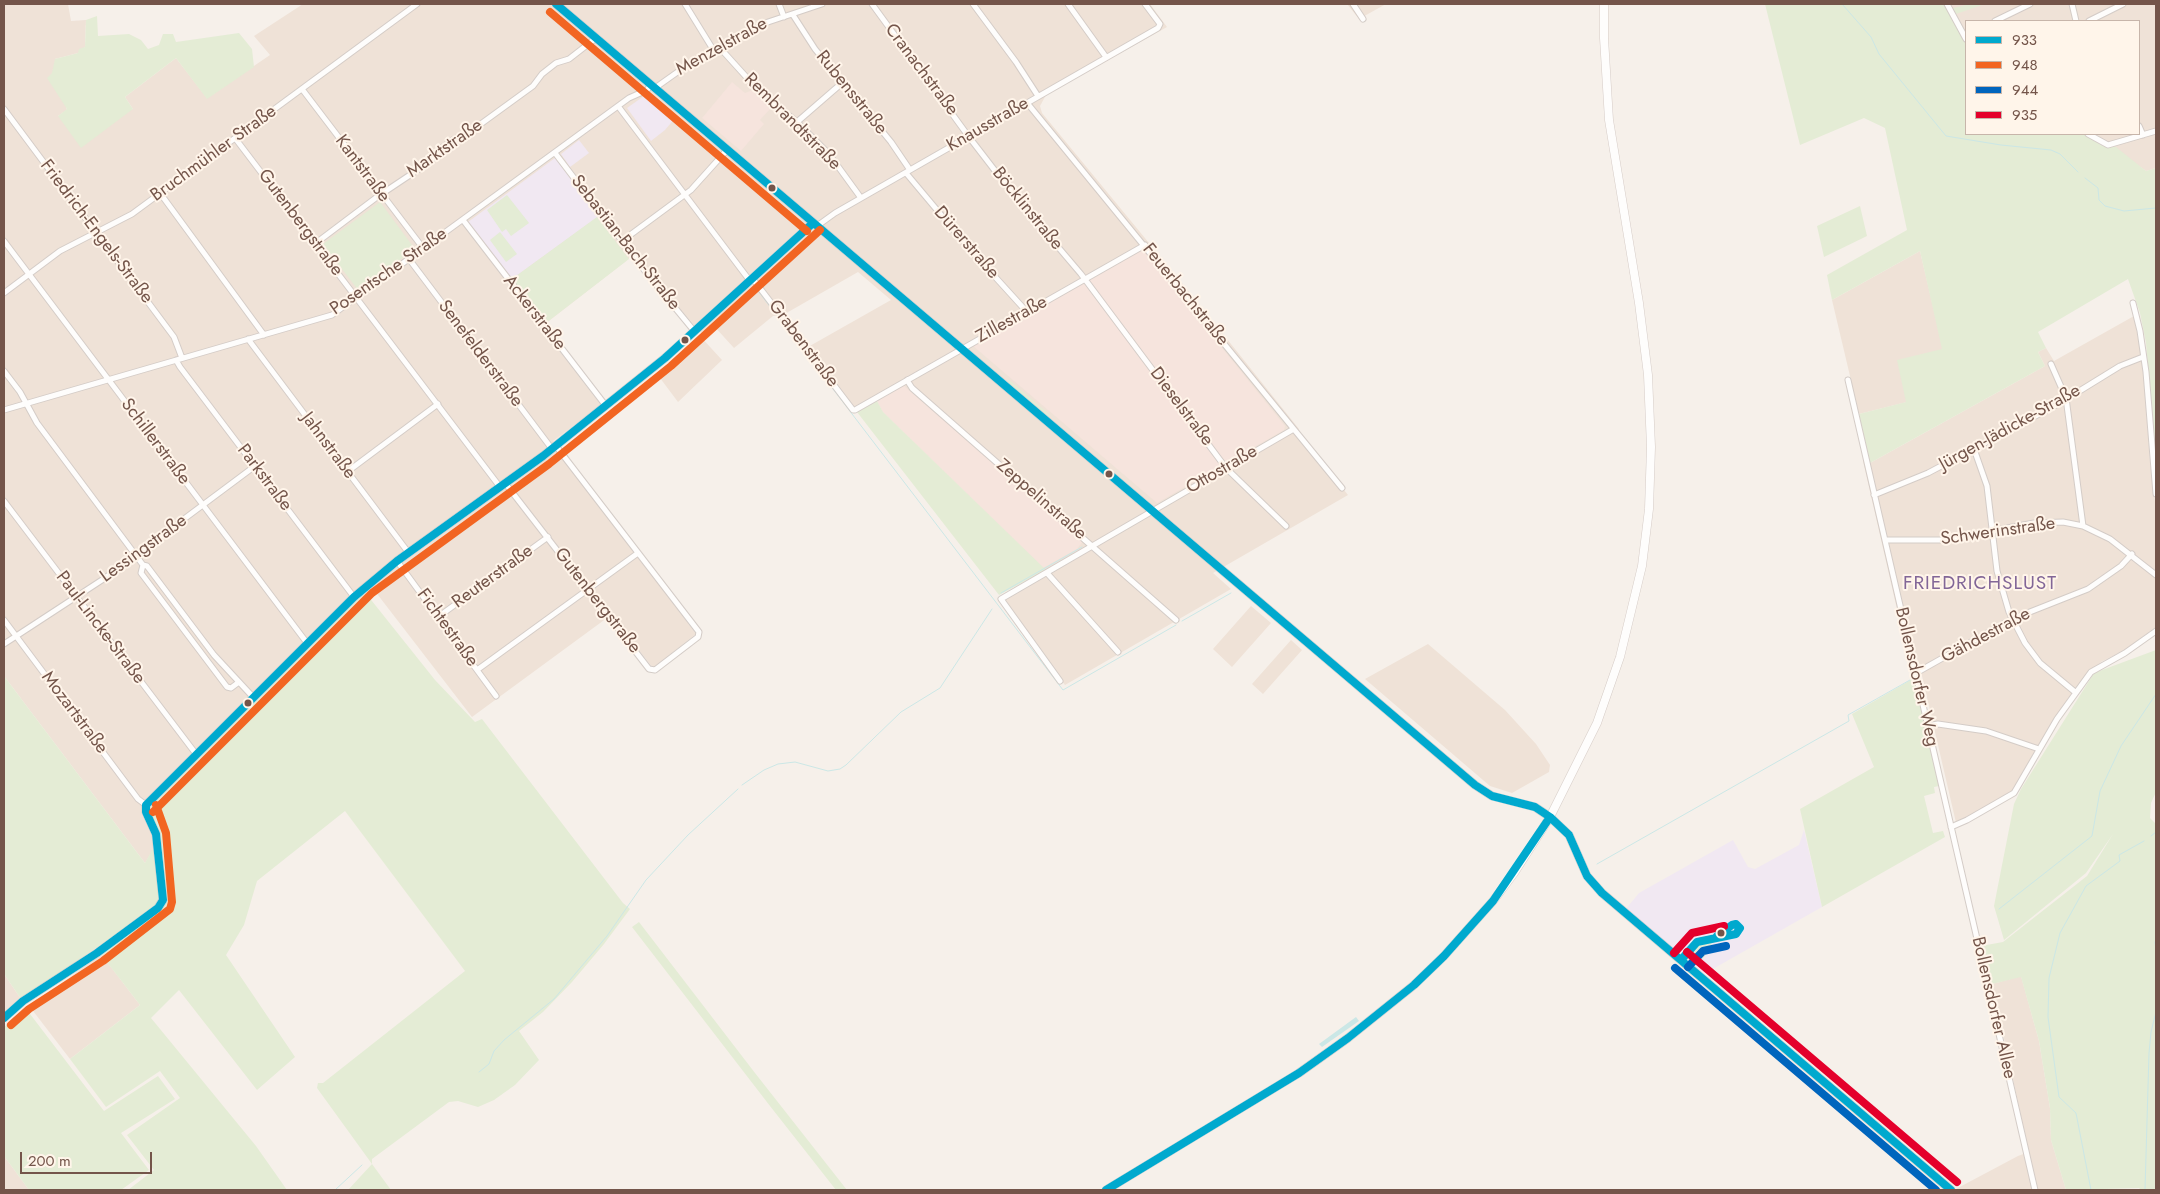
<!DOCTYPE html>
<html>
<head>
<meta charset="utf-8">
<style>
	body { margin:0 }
	#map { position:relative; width:2160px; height:1194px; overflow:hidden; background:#f6f0ea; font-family:Jost,sans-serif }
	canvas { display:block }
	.frame { position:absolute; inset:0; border:5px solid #74554a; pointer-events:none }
	.legend { position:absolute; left:1965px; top:20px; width:175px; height:115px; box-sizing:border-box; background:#fff5ea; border:1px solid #c7b5aa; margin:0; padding:6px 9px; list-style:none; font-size:15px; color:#74554a }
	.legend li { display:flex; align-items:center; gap:10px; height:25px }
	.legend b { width:25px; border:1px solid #c7b5aa }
	.scale { position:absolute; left:20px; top:1152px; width:132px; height:22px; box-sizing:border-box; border:2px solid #74554a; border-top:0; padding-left:6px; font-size:15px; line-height:18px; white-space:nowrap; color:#74554a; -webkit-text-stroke:4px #fff5ea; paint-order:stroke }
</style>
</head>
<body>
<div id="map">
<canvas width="2160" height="1194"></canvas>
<div class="frame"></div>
<ul class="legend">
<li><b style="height:6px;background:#00a9ce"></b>933</li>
<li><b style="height:6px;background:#f26522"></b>948</li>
<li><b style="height:6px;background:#0065bd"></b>944</li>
<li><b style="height:6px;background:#e4002b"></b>935</li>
</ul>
<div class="scale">200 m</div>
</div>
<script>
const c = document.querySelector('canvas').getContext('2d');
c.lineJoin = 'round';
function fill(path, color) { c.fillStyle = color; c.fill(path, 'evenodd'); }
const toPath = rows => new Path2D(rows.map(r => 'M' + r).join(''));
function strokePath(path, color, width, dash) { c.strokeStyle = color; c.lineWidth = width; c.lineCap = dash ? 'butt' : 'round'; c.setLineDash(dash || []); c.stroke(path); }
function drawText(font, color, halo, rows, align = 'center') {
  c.font = font + ' Jost,sans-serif'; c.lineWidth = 4; c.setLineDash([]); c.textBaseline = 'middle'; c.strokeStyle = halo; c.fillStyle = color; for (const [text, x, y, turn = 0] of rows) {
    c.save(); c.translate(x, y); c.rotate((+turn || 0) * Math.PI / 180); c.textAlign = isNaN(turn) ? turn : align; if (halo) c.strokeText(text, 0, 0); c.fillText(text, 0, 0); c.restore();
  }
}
fill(toPath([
	[4,4,68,4,71,21,86,20,85,47,78,53,55,59,67,110,58,116,133,109,125,97,176,58,207,98,270,55,254,36,303,4,1150,4,1167,27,1046,95,1040,106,1042,113,1191,294,1299,429,1297,431,1348,495,1213,573,1231,589,1065,685,1004,602,1005,599,1049,574,883,412,877,401,870,399,853,408,808,347,891,300,858,272,783,315,773,316,734,348,713,325,702,334,666,293,635,254,541,327,601,405,553,441,696,634,653,668,611,615,472,717,371,586,364,591,303,654,156,827,154,849,145,863,4,676],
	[1347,4,1386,4,1359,19],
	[1951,4,2156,4,2156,168,2146,171,2093,134,2139,134,2139,21,1966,21,1966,34],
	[1920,251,1943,349,1907,402,1859,414,1832,300],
	[2134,316,2143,366,2150,462,2156,509,2156,627,2125,650,2101,662,2093,671,2047,738,2021,787,2007,800,1957,827,1919,663,1899,618,1863,461,1870,463,2045,366,2038,352,2046,348,2054,361],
	[700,336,722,360,678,402,657,374],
	[1251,606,1271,623,1232,667,1213,649],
	[1291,640,1302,650,1263,694,1252,684],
	[1428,644,1505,710,1536,744,1550,765,1549,772,1512,793,1490,786,1365,679],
	[101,954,140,1005,70,1059,30,1007],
	[4,974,21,999,4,1016],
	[2021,976,2039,1041,2050,1108,2051,1140,2066,1190,1954,1190,2018,1156,2029,1152,1992,984],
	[4,1156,29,1190,4,1190]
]), '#efe2d7');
fill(toPath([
	[732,82,745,93,753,90,772,107,760,120,764,124,741,151,702,118],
	[1140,251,1145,252,1285,426,1284,430,1157,503,973,346],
	[903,385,1083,541,1077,549,1043,568,883,412,877,401]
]), '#f6e4dd');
fill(toPath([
	[644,96,648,100,653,97,676,117,665,130,651,141,627,108],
	[579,140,589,153,570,167,561,154],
	[555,158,599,216,512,279,468,222],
	[1804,830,1822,907,1704,974,1625,910,1639,893,1733,840,1748,867,1755,869,1799,845]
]), '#f1e8f2');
fill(toPath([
	[1765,4,1944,4,1966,43,1966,134,2084,134,2103,146,2116,147,2146,171,2156,168,2156,465,2146,343,2140,313,2128,279,2038,332,2046,348,2038,352,2045,366,1870,463,1859,414,1906,402,1897,360,1942,349,1920,251,1832,300,1827,275,1907,230,1885,128,1864,118,1800,145],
	[1970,4,1985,4,1956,14,1953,8],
	[97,16,98,36,129,34,141,40,148,49,159,45,163,34,173,34,176,42,239,33,252,49,254,67,207,99,176,58,125,97,133,109,81,148,58,116,67,109,47,78,52,73,55,59,78,53,79,49,85,47,86,20],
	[507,195,529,223,511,236,506,229,502,232,487,210],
	[380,202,415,249,358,290,323,244],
	[1860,206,1867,236,1824,257,1817,226],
	[597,217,629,259,546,323,512,279],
	[500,232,517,254,506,262,490,240],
	[1009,380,1050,415,1049,416,1046,418,1006,384],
	[877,401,883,412,1046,570,999,595,857,412],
	[364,591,435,680,475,722,482,719,623,903,630,909,604,944,572,982,543,1012,519,1031,539,1060,515,1085,494,1100,478,1107,458,1101,449,1102,372,1159,372,1164,391,1190,348,1190,372,1164,317,1088,318,1083,323,1083,465,971,345,811,257,881,244,925,226,955,295,1057,257,1090,179,990,151,1018,256,1146,287,1190,128,1190,154,1170,127,1135,180,1098,160,1071,106,1107,70,1059,140,1005,96,948,21,999,4,974,4,676,145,863,159,837,147,808],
	[2156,650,2156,792,2151,803,2150,818,2156,824,2156,1190,2141,1190,2139,1188,2066,1190,2051,1140,2050,1108,2039,1041,2021,977,1992,984,1981,946,2003,942,2087,876,2113,834,2086,873,2004,940,1994,906,2014,804,2021,789,2094,673],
	[1914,678,1939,786,1934,787,1935,793,1924,796,1933,833,1943,831,1945,837,1822,907,1800,809,1874,767,1852,714],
	[639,922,755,1073,847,1190,836,1190,770,1106,632,927],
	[1711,941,1712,948,1696,966,1690,956,1694,948,1701,943],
	[27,1010,104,1111,158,1076,175,1099,121,1133,149,1170,121,1190,29,1190,4,1156,4,1027]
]), '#e4ecd5');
fill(toPath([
	[1356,1017,1359,1021,1322,1047,1319,1044]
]), '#cbe7e6');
strokePath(toPath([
	[1842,4,1871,37,1879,54,1946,136,2001,145,2051,150,2060,154,2078,172],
	[2085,178,2098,188,2099,200,2105,206,2124,211,2156,208],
	[755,287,1063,690,1176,625],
	[1001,593,1082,547],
	[1182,621,1231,593],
	[742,785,764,770,778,764,795,762,828,771,840,769,846,765,901,712,940,688,992,609],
	[2151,836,2156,832],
	[1597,864,1849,721,1848,715,1910,680],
	[1999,909,2092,836,2100,791,2121,746,2156,694],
	[2155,942,2156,950],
	[479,1072,489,1064,494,1051,504,1040,554,999,607,936,646,880,688,835,738,789],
	[335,1190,362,1165],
	[2091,1190,2076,1113,2059,1097,2048,1017,2049,978,2060,933,2086,886,2120,861,2119,855,2144,841],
	[2145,1190,2149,1053,2151,1032,2156,1012]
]), '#cbe7e6', 1);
const street = toPath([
	[685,4,714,51],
	[779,4,784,17],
	[872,4,969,137,1013,194,1081,274,1226,468,1286,526],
	[973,4,1016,62,1038,96],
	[1068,4,1106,57],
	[1353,4,1363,19],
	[1947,4,1966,39],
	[2072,4,2076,21],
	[793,15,815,49,891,142,910,170],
	[1995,21,2030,4],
	[2089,21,2123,4],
	[720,48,759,91,797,122,829,154,861,198],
	[655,88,693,61,768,22,822,4],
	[302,89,423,248],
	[1028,104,1342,488],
	[618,106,750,281],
	[4,109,174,337,182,358],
	[797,122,842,83],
	[2139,126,2143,135],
	[2088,134,2108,145,2156,131],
	[235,138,500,487],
	[555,153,648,275,695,332],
	[906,173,968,247,1027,312],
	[160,193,264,335],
	[463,220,606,406],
	[817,226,835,213,1158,28,1160,24,1145,4],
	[4,241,307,643],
	[622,241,691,190,727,150],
	[316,243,377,197,431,161,440,149,454,139,467,134,533,86,542,74,556,63,569,59,596,38],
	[409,259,552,449],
	[753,279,853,410,855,410,1145,245],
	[4,293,60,251,132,214,417,4],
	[2133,303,2140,331,2146,372,2156,494],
	[248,339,408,552],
	[176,360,180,367,354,597],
	[2051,364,2066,398,2083,526],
	[4,371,20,392,37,423,143,565,147,566,214,655,253,697],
	[907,380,912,388,1176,620],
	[1848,380,2035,1190],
	[4,410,332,315,629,98,647,90,651,85],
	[1974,449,1987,486,1997,571,2009,612,2025,643,2040,663,2075,692],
	[347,472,438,404],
	[505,483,649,669,655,670,698,637,699,632,556,446],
	[1874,495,1928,473,2060,403,2120,366,2143,357],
	[4,501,196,754],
	[1885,540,1943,540,2034,523,2063,522,2083,526,2110,539,2156,575],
	[397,561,496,696],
	[143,565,141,573,227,687,231,688,239,682],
	[1047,573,1118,652],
	[438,617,548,537],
	[4,620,138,799,146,805],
	[4,644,105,578,255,466],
	[477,670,638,553],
	[1916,673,2012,619,2088,589,2121,566,2132,554],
	[1060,681,1001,599,1292,430],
	[1927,726,1938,724,1986,731,2039,749],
	[1951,827,1967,820,2014,793,2057,719,2091,672,2125,653,2156,631]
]);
const secondary = toPath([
	[556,4,1475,785,1492,796,1535,807,1550,817,1569,835,1587,876,1602,893,1951,1190],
	[4,1018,23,1001,97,953,158,908,163,900,156,834,146,812,146,805,354,597,397,561,543,456,665,358,813,223],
	[1106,1190,1299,1073,1348,1038,1414,985,1444,956,1493,901,1514,873,1550,817,1597,723,1620,657,1642,566,1649,509,1651,447,1648,375,1639,303,1609,120,1604,38,1604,4]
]);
strokePath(street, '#d4ccc7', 7);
strokePath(secondary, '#d5cbc6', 9);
strokePath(street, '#fefdfc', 5);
strokePath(secondary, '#fefdfc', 8);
strokePath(toPath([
	[556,4,1475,785,1492,796,1535,807,1550,817,1569,835,1587,876,1602,893,1951,1190],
	[1681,960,1697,942,1736,934,1740,928,1736,924,1732,925,1717,936],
	[4,1018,23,1001,97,953,158,908,163,900,156,834,146,812,146,805,354,597,397,561,543,456,665,358,813,223],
	[1106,1190,1299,1073,1348,1038,1414,985,1444,956,1493,901,1550,817]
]), '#00a9ce', 8);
strokePath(toPath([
	[550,12,807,231],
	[153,812,372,593,549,464,671,366,820,230],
	[11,1025,29,1009,103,961,170,909,172,902,166,833,156,805]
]), '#f26522', 8);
strokePath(toPath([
	[1688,967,1703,951,1726,946],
	[1675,968,1936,1190]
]), '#0065bd', 8);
strokePath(toPath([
	[1687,952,1957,1182],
	[1674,953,1692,933,1724,926]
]), '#e4002b', 8);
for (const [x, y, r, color] of [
	[772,188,4.5,"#74554a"],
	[685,340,4.5,"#74554a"],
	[1109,474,4.5,"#74554a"],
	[248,703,4.5,"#74554a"],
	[1721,933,4.5,"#74554a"]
]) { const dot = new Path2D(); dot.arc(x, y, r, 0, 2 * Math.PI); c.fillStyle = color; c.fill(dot); strokePath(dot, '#fff5ea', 2); }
drawText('18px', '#74554a', '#fff5ea', [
	["Menzelstraße",722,47,-29],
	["Cranachstraße",921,70,53],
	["Rubensstraße",851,93,51],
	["Rembrandtstraße",792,122,45],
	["Knausstraße",988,125,-30],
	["Marktstraße",445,149,-35],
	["Bruchmühler Straße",214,154,-36],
	["Kantstraße",362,169,53],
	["Böcklinstraße",1027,209,51],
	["Gutenbergstraße",300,223,53],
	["Friedrich-Engels-Straße",96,232,53],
	["Sebastian-Bach-Straße",625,243,52],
	["Dürerstraße",966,243,49],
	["Posentsche Straße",389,272,-35],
	["Feuerbachstraße",1185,295,51],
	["Ackerstraße",534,313,52],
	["Zillestraße",1012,320,-29],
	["Grabenstraße",803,344,53],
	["Senefelderstraße",480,354,53],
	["Dieselstraße",1181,407,53],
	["Jürgen-Jädicke-Straße",2010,428,-29],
	["Schillerstraße",155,442,53],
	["Jahnstraße",328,446,53],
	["Ottostraße",1222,470,-30],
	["Parkstraße",264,478,53],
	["Zeppelinstraße",1041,500,41],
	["Schwerinstraße",1998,532,-8],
	["Lessingstraße",144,549,-36],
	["Reuterstraße",493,577,-36],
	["Gutenbergstraße",597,601,52],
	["Paul-Lincke-Straße",100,628,53],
	["Fichtestraße",447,628,54],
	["Gähdestraße",1986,636,-28],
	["Bollensdorfer Weg",1916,677,77],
	["Mozartstraße",74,713,53],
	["Bollensdorfer Allee",1993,1008,77]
]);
c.letterSpacing = '1px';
drawText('19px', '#826697', '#fff5ea', [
	["FRIEDRICHSLUST",1980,584]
]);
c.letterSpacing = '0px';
</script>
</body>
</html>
